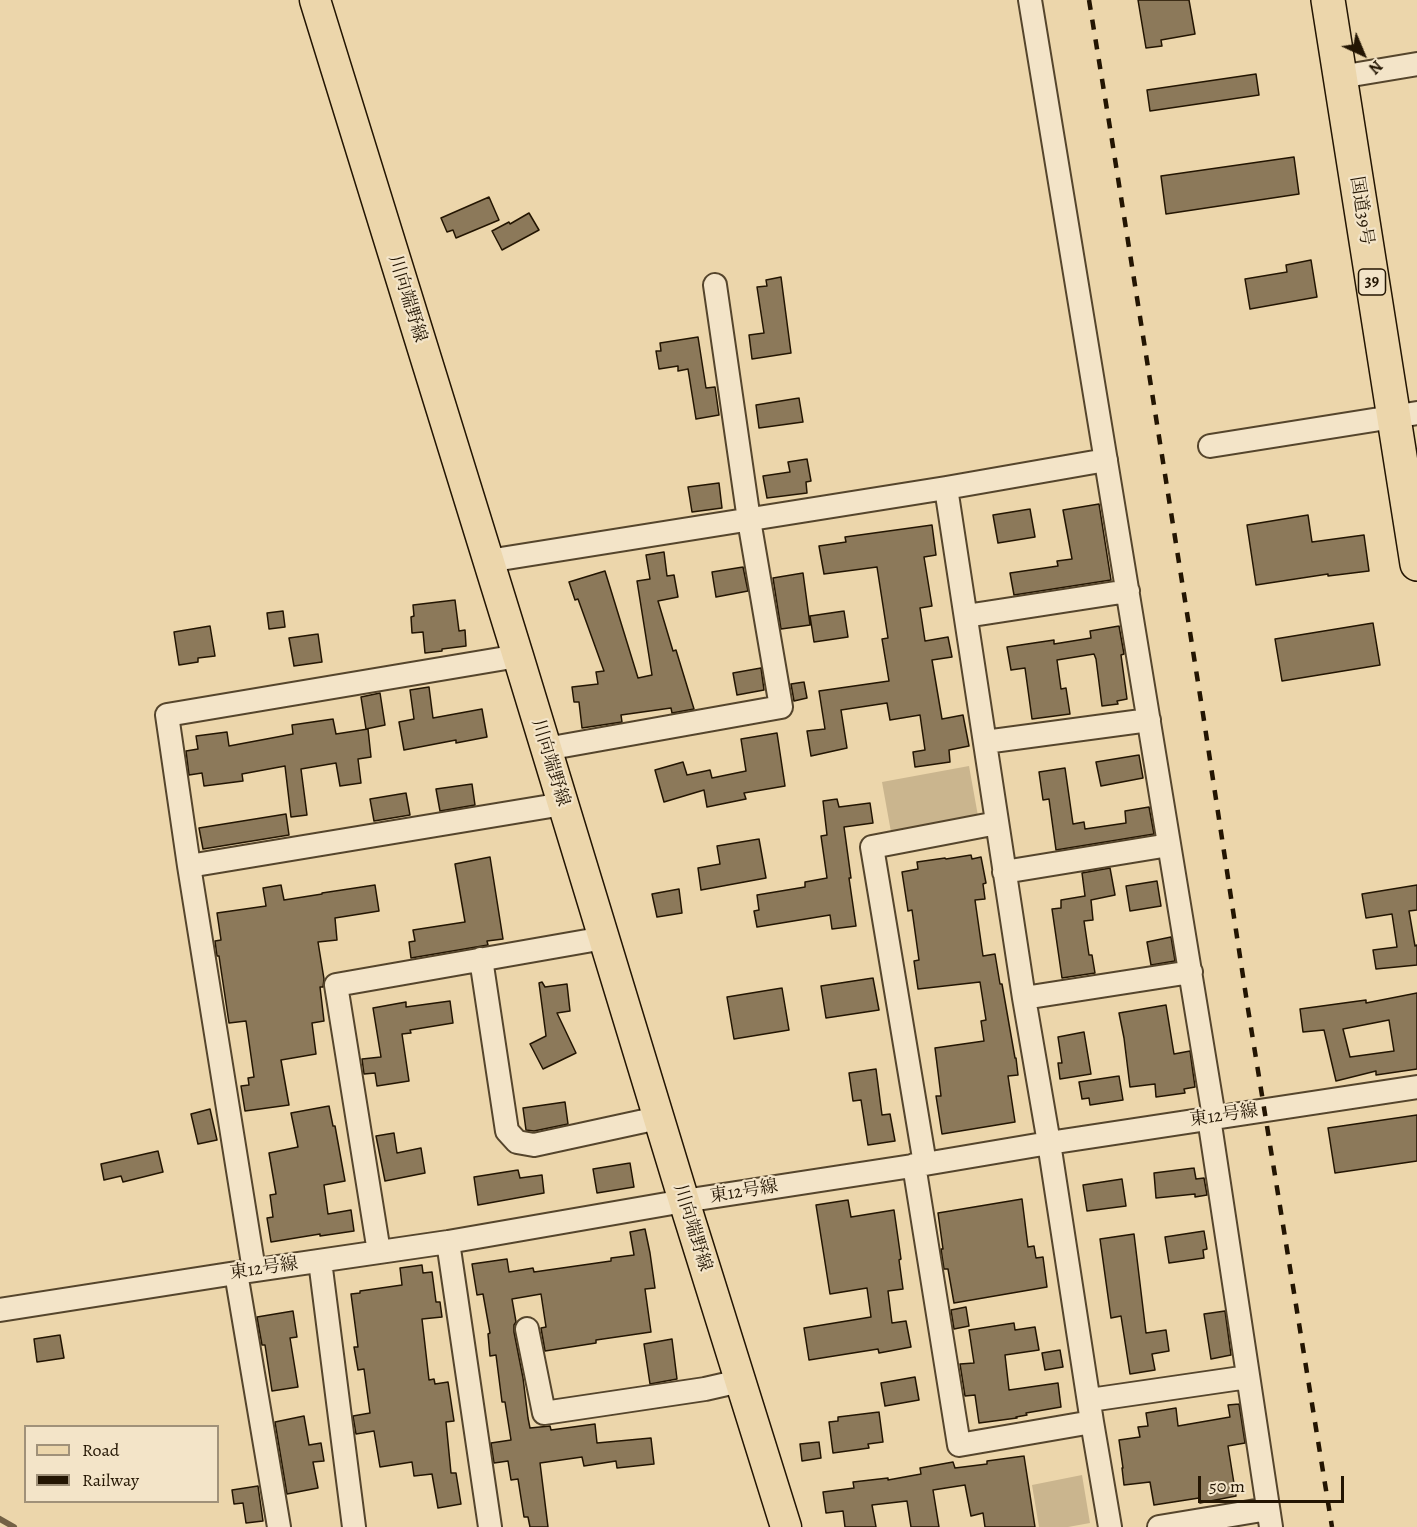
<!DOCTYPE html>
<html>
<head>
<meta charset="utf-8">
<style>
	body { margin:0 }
	#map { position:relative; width:1417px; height:1527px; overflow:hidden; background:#ecd6ab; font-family:Alegreya,serif }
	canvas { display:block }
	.legend { position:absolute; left:24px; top:1425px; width:195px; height:78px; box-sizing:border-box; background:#f3e4c8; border:2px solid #a09179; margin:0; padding:8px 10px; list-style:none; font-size:18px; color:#231502 }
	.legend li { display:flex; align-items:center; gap:12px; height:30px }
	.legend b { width:30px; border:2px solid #a09179 }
	.north { position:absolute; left:1333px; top:24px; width:60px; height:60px; -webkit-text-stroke:4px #f3e4c8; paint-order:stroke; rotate:136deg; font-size:16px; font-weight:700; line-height:24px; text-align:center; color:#231502 }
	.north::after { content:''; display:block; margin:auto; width:21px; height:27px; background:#231502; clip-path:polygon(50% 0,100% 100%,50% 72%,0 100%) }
	.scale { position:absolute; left:1198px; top:1476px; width:146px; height:27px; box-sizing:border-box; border:3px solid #231502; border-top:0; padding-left:8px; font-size:18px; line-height:21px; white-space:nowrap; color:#231502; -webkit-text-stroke:4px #f3e4c8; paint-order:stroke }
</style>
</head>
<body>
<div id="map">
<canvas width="1417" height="1527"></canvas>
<ul class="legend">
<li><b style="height:8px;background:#ecd6ab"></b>Road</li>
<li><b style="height:8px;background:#231502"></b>Railway</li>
</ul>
<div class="north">N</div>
<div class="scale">50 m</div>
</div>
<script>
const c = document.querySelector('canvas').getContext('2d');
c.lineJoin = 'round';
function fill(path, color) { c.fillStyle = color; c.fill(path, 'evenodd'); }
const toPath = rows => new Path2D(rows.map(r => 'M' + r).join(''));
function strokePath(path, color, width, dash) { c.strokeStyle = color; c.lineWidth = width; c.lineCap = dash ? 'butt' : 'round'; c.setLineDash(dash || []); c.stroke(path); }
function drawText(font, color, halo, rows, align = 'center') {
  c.font = font + ' Alegreya,"Noto Serif JP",serif'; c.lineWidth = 4.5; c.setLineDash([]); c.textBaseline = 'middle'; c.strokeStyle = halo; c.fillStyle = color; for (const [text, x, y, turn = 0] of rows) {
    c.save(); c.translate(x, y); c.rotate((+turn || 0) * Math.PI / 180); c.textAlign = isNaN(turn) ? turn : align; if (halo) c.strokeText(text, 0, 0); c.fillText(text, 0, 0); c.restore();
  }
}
fill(toPath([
	[969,766,978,816,891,832,882,782],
	[1082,1475,1090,1523,1068,1527,1039,1527,1032,1485]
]), '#cab58e');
strokePath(toPath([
	[0,1519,14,1527]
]), '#736145', 6);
const building = toPath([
	[1138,0,1189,0,1195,34,1161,40,1162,46,1146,48,1138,0],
	[1256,74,1259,95,1150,111,1147,90,1256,74],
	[1294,157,1299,194,1166,214,1161,176,1294,157],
	[489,197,499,220,456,238,453,230,447,232,441,218,489,197],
	[529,213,539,230,502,250,492,231,509,222,510,224,529,213],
	[1311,260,1317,297,1250,309,1245,279,1287,272,1286,265,1311,260],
	[781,277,791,353,752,359,749,335,764,333,757,287,767,286,766,280,781,277],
	[698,337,706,388,715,387,719,415,696,419,688,369,678,371,678,366,659,369,656,351,661,351,660,343,698,337],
	[799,398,803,422,759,428,756,405,799,398],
	[807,459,811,481,806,482,807,493,767,498,763,476,790,472,788,462,807,459],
	[719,483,722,508,692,512,688,487,719,483],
	[1099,504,1111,580,1014,595,1010,573,1058,566,1057,561,1072,559,1063,510,1099,504],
	[1030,509,1035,537,998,543,993,515,1030,509],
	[1308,515,1312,542,1364,535,1369,571,1328,576,1328,574,1256,585,1247,525,1308,515],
	[932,525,936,555,924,557,932,606,920,608,925,641,948,637,952,657,932,660,942,719,963,715,969,746,949,750,950,762,915,767,913,752,925,750,920,715,890,720,887,703,841,710,847,748,811,756,807,731,825,729,819,691,889,681,882,639,888,638,877,567,824,574,819,546,846,542,845,537,932,525],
	[664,552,667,576,674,575,678,597,658,601,673,651,676,650,694,709,672,713,671,708,621,715,622,722,582,728,579,702,574,702,572,687,598,684,596,672,604,671,578,599,575,600,569,582,605,571,638,678,652,675,637,581,650,579,646,555,664,552],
	[743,567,748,591,716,597,712,572,743,567],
	[803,573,810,625,781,629,773,578,803,573],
	[455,600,459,631,465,630,466,646,442,649,442,651,425,653,423,632,412,633,411,617,414,616,413,605,455,600],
	[283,611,285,627,269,629,267,613,283,611],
	[844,611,848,637,814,642,810,616,844,611],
	[1373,623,1380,665,1282,681,1275,639,1373,623],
	[210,626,215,656,198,658,198,662,179,665,174,632,210,626],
	[1119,626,1124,654,1121,655,1127,699,1117,701,1118,704,1102,706,1096,659,1094,654,1057,660,1061,689,1066,688,1070,714,1032,719,1025,668,1011,670,1007,647,1054,640,1054,644,1091,638,1090,631,1119,626],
	[318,634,322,662,294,666,289,638,318,634],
	[761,668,764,690,737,695,733,673,761,668],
	[804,682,807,698,794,701,791,684,804,682],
	[429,687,433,718,482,709,487,737,456,743,456,740,404,750,399,722,414,719,410,690,429,687],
	[380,693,385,725,366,729,361,697,380,693],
	[333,719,336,734,368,729,371,757,358,759,361,783,340,786,336,763,301,769,307,815,291,817,285,766,242,774,243,781,204,786,202,773,189,775,186,751,198,749,196,736,227,732,229,746,293,734,292,725,333,719],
	[777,733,785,786,744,793,746,799,707,807,704,790,664,802,655,770,683,762,687,775,710,770,712,778,746,771,741,739,777,733],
	[1139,755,1143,778,1101,786,1096,762,1139,755],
	[1065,768,1073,824,1084,822,1085,829,1126,823,1125,811,1149,807,1154,834,1056,850,1049,799,1043,800,1039,772,1065,768],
	[472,784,475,805,440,811,436,789,472,784],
	[406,793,410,815,374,821,370,799,406,793],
	[837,799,839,807,870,803,873,823,844,827,851,878,849,878,856,926,832,929,830,915,757,927,754,911,759,910,757,895,805,887,805,882,827,878,821,836,827,835,823,801,837,799],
	[286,814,289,835,203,849,199,828,286,814],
	[759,839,766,878,701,890,698,868,720,864,717,846,759,839],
	[971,855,972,859,981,857,986,883,983,884,985,899,975,900,983,956,995,954,1000,984,1002,984,1015,1058,1016,1058,1018,1075,1008,1076,1015,1122,942,1134,936,1096,941,1096,935,1048,984,1041,981,1021,986,1020,980,982,918,989,914,961,919,960,912,910,908,911,902,872,918,869,917,862,945,858,946,859,971,855],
	[490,857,503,939,487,941,488,945,411,958,409,942,415,941,413,930,465,922,455,864,490,857],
	[1110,868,1115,895,1091,900,1093,920,1084,921,1089,955,1092,955,1095,973,1062,978,1052,909,1061,908,1061,900,1085,896,1082,873,1110,868],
	[1157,881,1161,906,1130,911,1126,886,1157,881],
	[281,885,284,900,322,894,322,893,375,885,379,911,335,918,337,940,318,942,324,979,323,987,320,987,324,1021,312,1023,316,1054,281,1060,289,1105,245,1111,241,1086,249,1085,248,1078,254,1077,246,1021,229,1023,219,956,217,956,215,941,221,940,217,913,266,906,263,888,281,885],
	[1417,885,1417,910,1409,911,1415,946,1417,945,1417,965,1376,969,1373,950,1397,947,1392,914,1366,918,1362,894,1417,885],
	[679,889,682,913,657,917,652,894,679,889],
	[1171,937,1175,961,1151,965,1147,942,1171,937],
	[873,978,879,1010,826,1018,821,986,873,978],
	[542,982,545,987,567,984,570,1011,557,1013,576,1053,543,1069,530,1044,546,1036,539,983,542,982],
	[782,988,789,1030,734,1039,727,997,782,988],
	[1417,993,1417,1069,1376,1075,1376,1071,1336,1081,1324,1030,1303,1032,1300,1009,1366,1000,1366,1003,1417,993],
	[1389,1020,1394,1051,1350,1057,1343,1029,1389,1020],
	[450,1001,453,1023,410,1030,411,1033,402,1034,409,1081,377,1086,375,1073,364,1074,362,1059,381,1057,373,1008,406,1002,406,1007,450,1001],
	[1166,1005,1174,1054,1190,1051,1195,1087,1184,1089,1185,1093,1156,1097,1155,1084,1130,1087,1124,1038,1119,1013,1166,1005],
	[1084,1032,1091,1074,1060,1079,1058,1063,1062,1063,1058,1037,1084,1032],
	[876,1069,882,1115,890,1114,895,1141,868,1145,861,1100,853,1101,849,1073,876,1069],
	[1119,1076,1123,1100,1090,1105,1089,1098,1082,1099,1079,1082,1119,1076],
	[565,1102,568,1124,534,1131,526,1130,523,1108,565,1102],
	[329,1106,333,1126,335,1126,345,1181,324,1185,328,1214,351,1210,354,1231,320,1236,320,1234,271,1242,267,1218,273,1217,270,1195,276,1194,269,1153,298,1147,291,1113,329,1106],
	[210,1109,217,1140,198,1144,191,1114,210,1109],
	[1417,1115,1417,1161,1335,1173,1328,1128,1417,1115],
	[394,1133,397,1153,421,1148,425,1173,385,1181,376,1136,394,1133],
	[158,1151,163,1172,123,1182,121,1176,104,1180,101,1164,158,1151],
	[630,1163,634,1187,597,1193,593,1169,630,1163],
	[1194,1168,1196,1179,1204,1178,1207,1195,1195,1197,1195,1194,1156,1198,1154,1173,1194,1168],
	[518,1170,520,1178,542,1175,544,1193,478,1205,474,1177,518,1170],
	[1122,1179,1126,1206,1087,1211,1083,1185,1122,1179],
	[1022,1199,1028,1247,1034,1246,1036,1258,1043,1257,1047,1287,954,1303,948,1269,944,1269,941,1249,943,1249,938,1213,1022,1199],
	[848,1200,851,1217,894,1210,901,1259,899,1260,903,1289,888,1291,892,1323,906,1321,911,1347,879,1353,878,1349,809,1360,804,1328,871,1317,867,1288,830,1294,816,1205,848,1200],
	[645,1229,650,1253,655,1288,645,1289,651,1332,596,1340,596,1343,545,1351,541,1328,546,1327,541,1294,512,1299,516,1322,514,1325,514,1332,523,1378,528,1418,530,1428,550,1426,551,1430,595,1424,597,1443,651,1438,654,1464,617,1468,616,1461,584,1466,582,1457,540,1463,548,1527,530,1527,528,1517,524,1517,518,1479,511,1480,508,1461,494,1463,491,1443,511,1440,505,1402,502,1402,496,1355,490,1356,488,1334,490,1333,483,1294,477,1295,472,1264,507,1259,509,1272,533,1268,534,1272,611,1261,611,1258,634,1255,630,1232,645,1229],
	[1204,1231,1207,1249,1203,1250,1204,1258,1169,1263,1165,1237,1204,1231],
	[1134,1234,1146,1333,1166,1330,1169,1351,1152,1354,1155,1370,1130,1374,1121,1316,1111,1318,1100,1239,1134,1234],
	[422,1265,423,1273,432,1272,436,1302,440,1302,442,1317,422,1319,429,1380,434,1379,435,1384,448,1382,454,1421,446,1422,451,1473,456,1473,461,1504,438,1508,432,1474,414,1476,412,1462,380,1467,374,1431,356,1434,353,1416,370,1413,364,1369,358,1370,354,1347,358,1347,351,1294,360,1293,360,1291,402,1285,400,1268,422,1265],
	[966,1307,969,1326,954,1329,951,1310,966,1307],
	[293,1311,297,1337,290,1338,298,1387,272,1391,265,1345,262,1345,257,1317,293,1311],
	[1225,1311,1231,1355,1211,1359,1204,1314,1225,1311],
	[1014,1323,1015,1330,1035,1327,1039,1350,1005,1355,1009,1390,1058,1383,1061,1407,1026,1413,1027,1415,1016,1417,1017,1418,979,1423,975,1395,965,1396,960,1364,974,1363,969,1330,1014,1323],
	[60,1335,64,1358,37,1362,34,1339,60,1335],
	[672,1339,677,1379,650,1384,644,1344,672,1339],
	[1060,1350,1063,1367,1045,1370,1042,1353,1060,1350],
	[915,1377,919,1400,885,1406,881,1383,915,1377],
	[1239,1404,1245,1443,1228,1446,1236,1496,1200,1503,1199,1498,1154,1505,1150,1482,1124,1485,1122,1468,1123,1468,1119,1440,1140,1437,1138,1427,1148,1426,1146,1413,1176,1408,1178,1426,1230,1417,1228,1405,1239,1404],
	[879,1412,883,1442,868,1444,869,1448,833,1453,829,1422,838,1421,838,1417,879,1412],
	[304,1416,309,1445,321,1443,324,1461,313,1462,318,1488,287,1494,275,1422,304,1416],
	[819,1442,821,1458,802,1461,800,1444,819,1442],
	[1024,1456,1035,1527,985,1527,983,1513,971,1516,965,1485,933,1490,939,1527,911,1527,907,1501,872,1505,876,1527,845,1527,843,1511,826,1513,823,1492,854,1488,853,1482,888,1478,888,1480,921,1474,920,1468,953,1462,955,1468,987,1464,987,1461,1024,1456],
	[258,1486,263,1521,246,1523,243,1503,234,1504,232,1490,258,1486]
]);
fill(building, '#8c795a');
strokePath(building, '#231502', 1.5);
const minor = toPath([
	[1030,0,1214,1117],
	[1340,77,1417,64],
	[1210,446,1417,413],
	[946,488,1024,998,1049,1143,1092,1422,1110,1527],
	[488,561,946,488,1106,460],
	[966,616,1128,591],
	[985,742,1149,720],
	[546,749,781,707,749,520,715,285],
	[189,866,563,804],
	[1004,872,1169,845],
	[481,959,507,1131,517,1142,534,1145,658,1118],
	[1024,998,1191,972],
	[1209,1118,1271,1527],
	[925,1164,872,847,997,823],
	[914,1165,959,1445,1092,1422],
	[448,1242,490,1527],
	[379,1252,336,985,604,938],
	[320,1261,354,1527],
	[254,1270,189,866,167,715,518,656],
	[236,1273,279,1527],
	[0,1310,236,1273,448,1242,684,1201,925,1164,1049,1143,1417,1087],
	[527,1329,544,1413,705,1389,740,1381],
	[1090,1400,1248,1377],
	[1159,1527,1268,1509]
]);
const major = toPath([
	[315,0,518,656,684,1201,786,1527]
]);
const highway = toPath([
	[1328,0,1417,564]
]);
strokePath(minor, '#55452c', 26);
strokePath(major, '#231502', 33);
strokePath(highway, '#231502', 36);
strokePath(minor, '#f3e4c8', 22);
strokePath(major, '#ecd6ab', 30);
strokePath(highway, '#ecd6ab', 33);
strokePath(toPath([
	[1089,0,1111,134,1203,714,1248,1009,1332,1527]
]), '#231502', 4.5, [10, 10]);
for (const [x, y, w] of [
	[1372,282,27]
]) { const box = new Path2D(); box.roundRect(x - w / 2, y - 13, w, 26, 4.5); c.fillStyle = '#f3e4c8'; c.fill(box); strokePath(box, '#231502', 1.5); }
drawText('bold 16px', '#231502', null, [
	["39",1372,282]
]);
drawText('18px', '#231502', '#f3e4c8', [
	["国道39号",1361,211,81],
	["川向端野線",407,299,73],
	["川向端野線",550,763,73],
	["東12号線",1224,1116,-8],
	["東12号線",744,1192,-9],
	["川向端野線",692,1228,73],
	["東12号線",264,1269,-8]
]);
</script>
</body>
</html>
